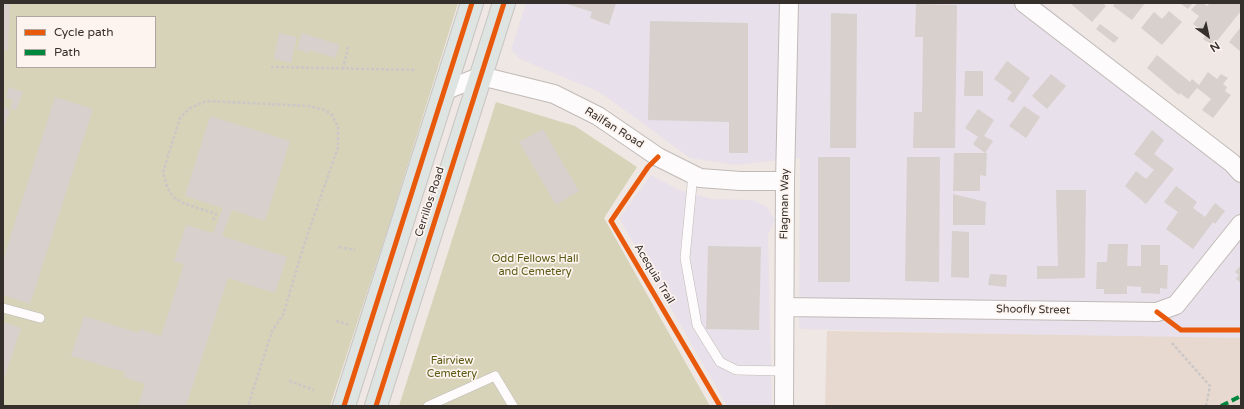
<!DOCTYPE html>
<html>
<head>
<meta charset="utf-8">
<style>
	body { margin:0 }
	#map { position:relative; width:1244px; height:409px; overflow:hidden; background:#efe7e3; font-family:"Varela Round",sans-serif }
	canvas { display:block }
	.frame { position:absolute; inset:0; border:4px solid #36302d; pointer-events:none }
	.legend { position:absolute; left:16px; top:16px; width:140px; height:52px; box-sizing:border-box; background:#fdf4ef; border:1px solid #ada6a1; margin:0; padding:5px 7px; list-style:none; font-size:12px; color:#36302d }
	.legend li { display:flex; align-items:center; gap:8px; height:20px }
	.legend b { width:20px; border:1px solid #ada6a1 }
	.north { position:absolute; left:1188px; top:16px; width:40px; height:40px; -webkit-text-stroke:3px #fdf4ef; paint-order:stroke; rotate:147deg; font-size:11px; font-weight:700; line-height:16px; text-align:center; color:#36302d }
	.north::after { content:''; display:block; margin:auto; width:14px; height:18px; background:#36302d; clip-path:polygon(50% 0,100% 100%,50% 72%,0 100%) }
</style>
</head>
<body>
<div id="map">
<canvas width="1244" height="409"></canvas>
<div class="frame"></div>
<ul class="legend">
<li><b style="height:5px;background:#e8590c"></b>Cycle path</li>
<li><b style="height:5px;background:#00873e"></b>Path</li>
</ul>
<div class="north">N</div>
</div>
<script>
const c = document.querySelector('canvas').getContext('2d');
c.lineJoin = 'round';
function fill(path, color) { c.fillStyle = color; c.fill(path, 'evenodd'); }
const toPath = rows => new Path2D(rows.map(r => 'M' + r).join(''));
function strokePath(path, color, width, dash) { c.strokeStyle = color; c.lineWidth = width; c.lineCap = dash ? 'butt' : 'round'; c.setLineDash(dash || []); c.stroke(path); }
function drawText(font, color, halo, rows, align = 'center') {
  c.font = font + ' "Varela Round",sans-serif'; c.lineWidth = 3.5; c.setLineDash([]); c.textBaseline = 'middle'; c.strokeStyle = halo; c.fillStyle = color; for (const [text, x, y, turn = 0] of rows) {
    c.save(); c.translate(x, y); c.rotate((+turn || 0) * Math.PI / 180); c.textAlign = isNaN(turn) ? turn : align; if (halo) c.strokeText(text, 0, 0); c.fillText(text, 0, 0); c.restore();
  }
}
fill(toPath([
	[526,3,1042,3,1241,159,1241,340,799,329,800,158,735,165,690,158,608,98,597,91,520,59,511,50],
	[651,175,679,190,712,199,753,200,767,207,775,220,768,234,772,406,727,406,619,218]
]), '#e8e0ea');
fill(toPath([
	[827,331,1241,338,1241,406,825,406]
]), '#e7d9cf');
fill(toPath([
	[3,3,458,3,389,225,330,406,3,406],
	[17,17,155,17,155,67,17,67],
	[496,102,575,126,637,167,604,218,710,406,399,406]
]), '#d6d3b8');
fill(toPath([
	[3,3,10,3,8,51,3,50],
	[564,3,616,3,609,25,590,18,592,12],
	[1070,3,1102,3,1106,6,1092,22],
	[1115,3,1145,3,1132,20,1113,6],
	[1180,3,1193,3,1188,9],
	[1197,3,1204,3,1207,6,1210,3,1241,3,1241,11,1213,46,1203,39,1207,34,1193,24,1199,16,1191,10],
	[916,4,957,5,955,148,913,148,914,112,922,112,923,37,915,37],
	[1169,11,1182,22,1162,45,1141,28,1154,12,1162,19],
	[831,13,857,14,856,148,830,148],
	[650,21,748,23,748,153,729,153,729,122,648,120],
	[1100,24,1119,38,1114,43,1096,29],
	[1241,27,1241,52,1229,42],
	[279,33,297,37,291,63,274,59],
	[302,33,340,45,335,58,310,50,309,53,297,49],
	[1157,55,1190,82,1192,79,1199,85,1208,72,1217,79,1221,74,1228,78,1223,84,1227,87,1225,91,1231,95,1213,118,1202,110,1211,99,1197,88,1188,99,1180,93,1179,95,1147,68],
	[1007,61,1030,78,1013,103,1007,99,1012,92,994,79],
	[965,71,983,71,983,96,964,96],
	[1051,74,1066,86,1047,109,1032,96],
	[9,87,23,92,16,110,11,108,13,100,6,98],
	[55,97,93,109,30,304,3,295,3,260],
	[1024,106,1040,117,1026,138,1009,126],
	[3,107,10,110,3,131],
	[978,109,994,120,984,136,993,141,985,153,973,144,978,137,965,128],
	[210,116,290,141,265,221,232,210,222,236,287,257,275,293,228,278,186,406,138,406,145,384,124,377,125,372,71,356,84,316,139,333,140,329,161,336,184,264,174,261,186,225,213,233,223,208,185,196],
	[543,129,579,191,556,205,519,142],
	[1152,130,1164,140,1154,154,1174,169,1146,204,1125,186,1136,171,1146,179,1154,170,1134,154],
	[954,153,987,153,986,176,980,175,980,191,953,191],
	[818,157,850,157,850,282,818,282],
	[907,157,940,157,939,282,905,281],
	[1176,186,1197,202,1193,208,1205,217,1215,203,1225,211,1215,224,1213,222,1193,249,1166,229,1178,212,1164,202],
	[1056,190,1086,190,1085,278,1037,279,1037,266,1058,266],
	[953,194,986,202,985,225,953,225],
	[952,231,969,232,969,278,951,277],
	[1108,244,1128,244,1127,266,1141,266,1141,245,1160,245,1160,265,1168,265,1167,289,1160,288,1160,294,1141,293,1141,287,1127,286,1127,294,1104,294,1104,289,1096,289,1097,262,1107,262],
	[708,246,761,247,759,330,706,329],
	[1241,265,1241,283,1236,279,1239,275,1235,272],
	[990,274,1007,275,1006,287,988,285],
	[3,322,21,328,3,382]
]), '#d7d0cd');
const lane = toPath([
	[693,174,685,258,697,325,720,362,736,370,784,371],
	[3,308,40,318],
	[428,406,495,376,513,406]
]);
const street = toPath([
	[1024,3,1232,163,1241,173],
	[444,91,481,76,554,94,598,116,658,157,700,178,740,181,785,181],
	[785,307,1157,312,1176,305,1241,224],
	[784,406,785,181,789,3]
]);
const primary = toPath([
	[344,406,472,3],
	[376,406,504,3]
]);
strokePath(lane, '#c0bab7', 10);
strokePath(street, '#c0bab7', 20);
strokePath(primary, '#c9c5c3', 24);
strokePath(toPath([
	[271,67,416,70],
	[343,69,348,47],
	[213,220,216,214,183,203,173,197,167,187,163,172,180,118,190,108,207,101,309,106,325,110,332,115,338,127,338,147,303,248,283,315,272,331,248,406],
	[339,247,355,250],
	[336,321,349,325],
	[1172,343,1210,386,1206,406],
	[289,381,314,390]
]), '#cbc7c6', 2.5, [3, 2]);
strokePath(lane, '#fdfbfb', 9);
strokePath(street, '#fdfbfb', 18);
strokePath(primary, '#dee4e1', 22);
strokePath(toPath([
	[1221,406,1241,396]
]), '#00873e', 4, [8, 4]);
strokePath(toPath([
	[658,157,648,167,611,221,720,406],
	[1157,312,1181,330,1241,330],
	[344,406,472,3],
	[376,406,504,3]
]), '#e8590c', 5);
drawText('11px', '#36302d', '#fdf4ef', [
	["Railfan Road",614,128,32],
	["Cerrillos Road",430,202,-72],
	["Flagman Way",785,204,-89],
	["Acequia Trail",654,274,59],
	["Shoofly Street",1033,310,1]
]);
drawText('11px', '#5a5b14', '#fdf4ef', [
	["Odd Fellows Hall",535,259],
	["and Cemetery",535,272],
	["Fairview",452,361],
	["Cemetery",452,374]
]);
</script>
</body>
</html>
